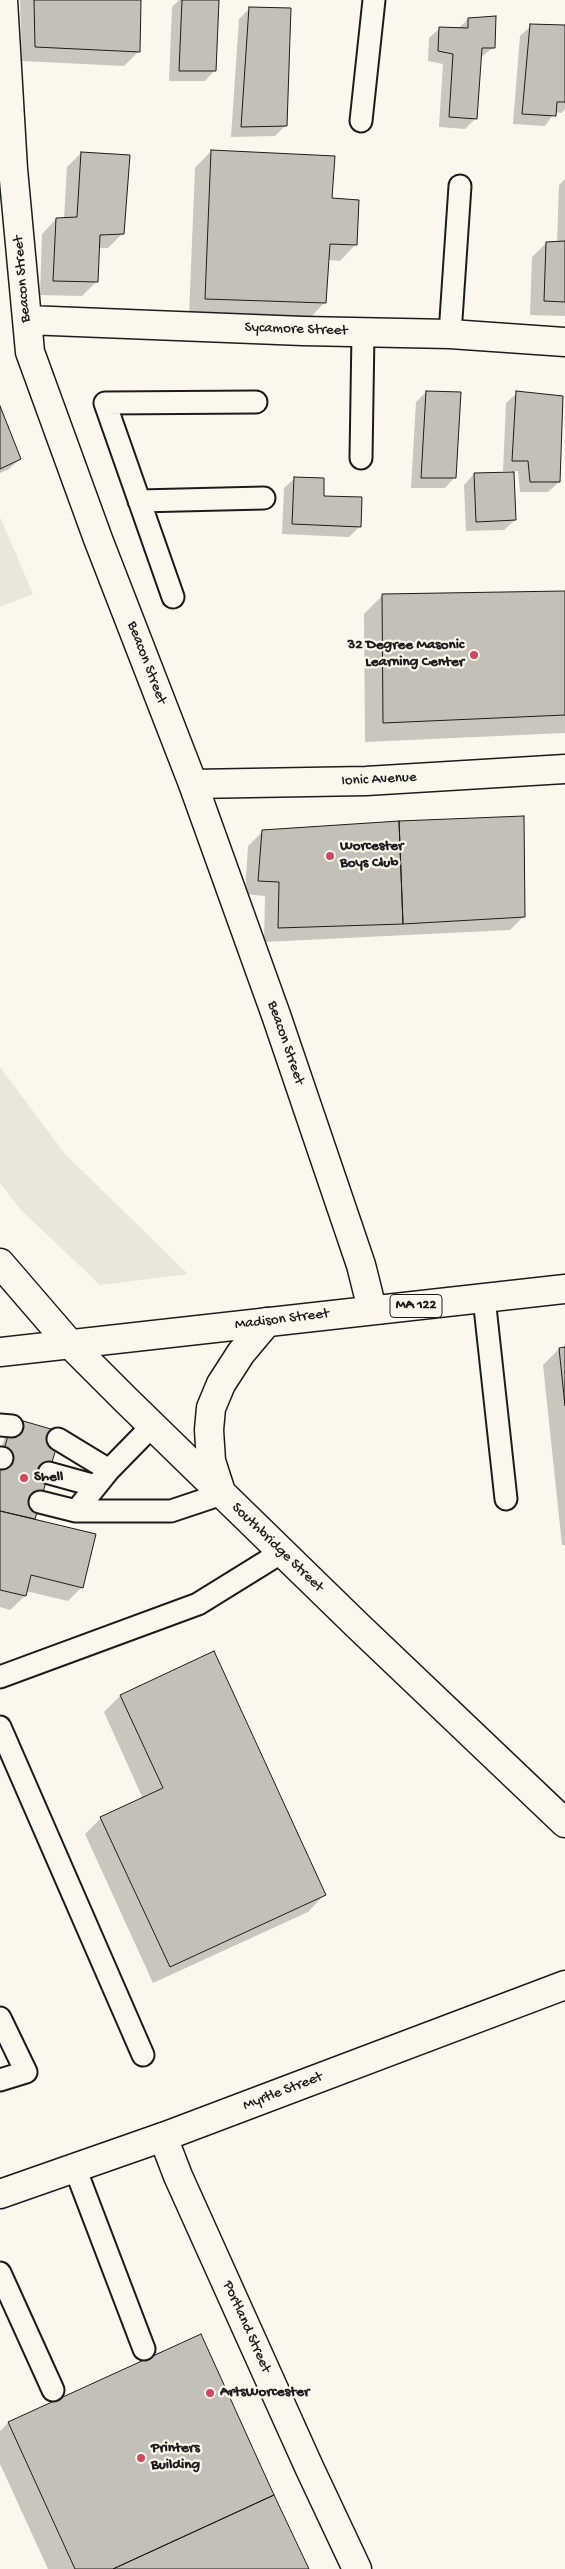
<!DOCTYPE html>
<html>
<head>
<meta charset="utf-8">
<style>
	body { margin:0 }
	canvas { display:block; background:#fbf7ec }
</style>
</head>
<body>
<canvas width="565" height="2569"></canvas>
<script>
const c = document.querySelector('canvas').getContext('2d');
c.lineJoin = 'round';
function fill(path, color) { c.fillStyle = color; c.fill(path, 'evenodd'); }
const toPath = rows => new Path2D(rows.map(r => 'M' + r).join(''));
function strokePath(path, color, width, dash) { c.strokeStyle = color; c.lineWidth = width; c.lineCap = dash ? 'butt' : 'round'; c.setLineDash(dash || []); c.stroke(path); }
function drawText(font, color, halo, rows, align = 'center') {
  c.font = font + ' "Gochi Hand",sans-serif'; c.lineWidth = 4.5; c.setLineDash([]); c.textBaseline = 'middle'; c.strokeStyle = halo; c.fillStyle = color; for (const [text, x, y, turn = 0] of rows) {
    c.save(); c.translate(x, y); c.rotate((+turn || 0) * Math.PI / 180); c.textAlign = isNaN(turn) ? turn : align; if (halo) c.strokeText(text, 0, 0); c.fillText(text, 0, 0); c.restore();
  }
}
fill(toPath([
	[0,517,33,594,0,607],
	[0,1067,65,1154,188,1274,100,1285,21,1210,0,1183]
]), '#eae6dc');
fill(toPath([
	[20,0,140,0,138,52,124,66,22,61],
	[179,0,218,0,215,70,205,81,169,81,172,7],
	[250,8,285,126,275,136,231,137,239,19],
	[468,19,494,47,480,58,476,118,465,129,439,127,443,64,428,61,429,38,440,28,458,29],
	[531,26,565,26,565,109,561,113,555,112,545,126,513,124,520,36],
	[211,151,331,199,356,244,340,261,328,260,325,302,309,319,189,316,195,168],
	[81,153,122,234,108,248,98,248,96,282,82,296,40,295,42,234,56,219,64,219,67,167],
	[565,179,565,316,530,315,532,257,546,243,557,242,559,185],
	[426,392,455,477,445,488,411,488,416,402],
	[517,393,559,482,548,492,520,492,518,471,513,471,515,520,504,530,466,531,464,485,474,474,512,473,512,471,503,471,506,403],
	[0,409,20,459,9,469,0,473],
	[295,478,323,497,361,498,359,527,349,537,282,534,284,488],
	[565,593,565,733,365,742,364,614,383,595],
	[262,832,524,916,510,930,264,942,265,896,245,894,248,846],
	[565,1348,565,1545,562,1545,543,1365,559,1349],
	[8,1425,5,1513,82,1587,68,1601,26,1591,25,1596,10,1610,0,1607,0,1453],
	[120,1696,324,1895,308,1912,153,1983,85,1834,101,1818,143,1799,104,1712],
	[8,2423,308,2569,48,2569,0,2464,0,2431]
]), '#0003');
const building = toPath([
	[34,0,141,0,140,52,35,47,34,0],
	[182,0,219,0,216,71,179,71,182,0],
	[249,7,291,8,287,126,241,127,249,7],
	[496,16,495,48,482,48,477,119,449,117,453,54,438,51,439,27,468,28,468,18,496,16],
	[530,24,565,25,565,102,557,102,556,116,522,114,530,24],
	[211,150,335,156,332,198,359,200,357,245,330,244,326,303,205,299,211,150],
	[81,152,130,155,124,234,100,235,98,282,53,281,56,218,77,217,81,152],
	[565,241,565,302,544,301,546,242,565,241],
	[426,391,461,392,456,478,421,478,426,391],
	[516,391,563,396,560,482,530,482,528,461,512,461,516,391],
	[0,406,21,459,0,469,0,406],
	[514,472,516,520,476,522,474,473,514,472],
	[294,477,324,478,324,496,362,497,361,527,292,524,294,477],
	[565,591,565,715,383,723,382,594,565,591],
	[524,816,525,917,403,924,399,821,524,816],
	[399,821,403,924,278,928,279,882,258,881,262,830,399,821],
	[565,1347,565,1406,559,1348,565,1347],
	[13,1418,61,1432,35,1519,0,1511,0,1464,13,1418],
	[0,1511,96,1534,83,1588,31,1575,26,1596,0,1590,0,1511],
	[214,1651,326,1895,170,1967,100,1817,163,1788,120,1695,214,1651],
	[201,2334,274,2495,113,2569,75,2569,8,2422,201,2334],
	[274,2495,309,2569,113,2569,274,2495]
]);
fill(building, '#c3c0b8');
strokePath(building, '#1c1c1c', 1);
const lane = toPath([
	[361,121,374,0],
	[450,334,460,186],
	[361,458,363,333],
	[139,501,264,498],
	[173,597,105,403,256,402],
	[484,1298,506,1499],
	[0,1425,12,1426],
	[58,1439,109,1470],
	[0,1458,2,1458],
	[49,1473,96,1486],
	[40,1502,76,1511,171,1511,222,1494],
	[76,1511,109,1470,152,1426],
	[0,1677,198,1604,282,1552],
	[0,1727,143,2055],
	[0,2018,26,2072,0,2080],
	[75,2168,144,2349],
	[0,2273,53,2390]
]);
const street = toPath([
	[3,0,13,169,30,352,98,539,193,784,276,1015,361,1265,372,1309],
	[27,320,303,331,450,334,565,342],
	[193,784,366,781,565,769],
	[163,2137,178,2176,309,2467,357,2569]
]);
const secondary = toPath([
	[0,1263,69,1343,125,1399,357,1625,565,1823],
	[221,1492,211,1461,209,1430,211,1408,221,1384,241,1353,267,1322],
	[0,2194,163,2137,565,1985]
]);
const primary = toPath([
	[0,1352,565,1289]
]);
strokePath(lane, '#1c1c1c', 25);
strokePath(street, '#1c1c1c', 31);
strokePath(secondary, '#1c1c1c', 31);
strokePath(primary, '#1c1c1c', 31);
strokePath(lane, '#fbf7ec', 21);
strokePath(street, '#fbf7ec', 28);
strokePath(secondary, '#fbf7ec', 28);
strokePath(primary, '#fbf7ec', 28);
for (const [x, y, r, color] of [
	[474,655,5,"#d1495b"],
	[330,856,5,"#d1495b"],
	[24,1478,5,"#d1495b"],
	[210,2393,5,"#d1495b"],
	[141,2458,5,"#d1495b"]
]) { const dot = new Path2D(); dot.arc(x, y, r, 0, 2 * Math.PI); c.fillStyle = color; c.fill(dot); strokePath(dot, '#fbf7ec', 2); }
for (const [x, y, w] of [
	[416,1306,52]
]) { const box = new Path2D(); box.roundRect(x - w / 2, y - 11.5, w, 23, 4); c.fillStyle = '#fbf7ec'; c.fill(box); strokePath(box, '#1c1c1c', 1); }
drawText('bold 14px', '#1c1c1c', null, [
	["MA 122",416,1306]
]);
drawText('15px', '#1c1c1c', '#fbf7ec', [
	["Beacon Street",23,279,-95],
	["Sycamore Street",296,330,2],
	["Beacon Street",146,663,69],
	["Ionic Avenue",379,780,-3],
	["Beacon Street",285,1043,71],
	["Madison Street",282,1320,-7],
	["Southbridge Street",277,1548,44],
	["Myrtle Street",283,2092,-21],
	["Portland Street",246,2327,66]
]);
drawText('bold 15px', '#1c1c1c', '#fbf7ec', [
	["32 Degree Masonic",464,646,"right"],
	["Learning Center",464,663,"right"],
	["Worcester",340,847],
	["Boys Club",340,864],
	["Shell",34,1478],
	["ArtsWorcester",220,2393],
	["Printers",151,2449],
	["Building",151,2466]
], 'left');
</script>
</body>
</html>
